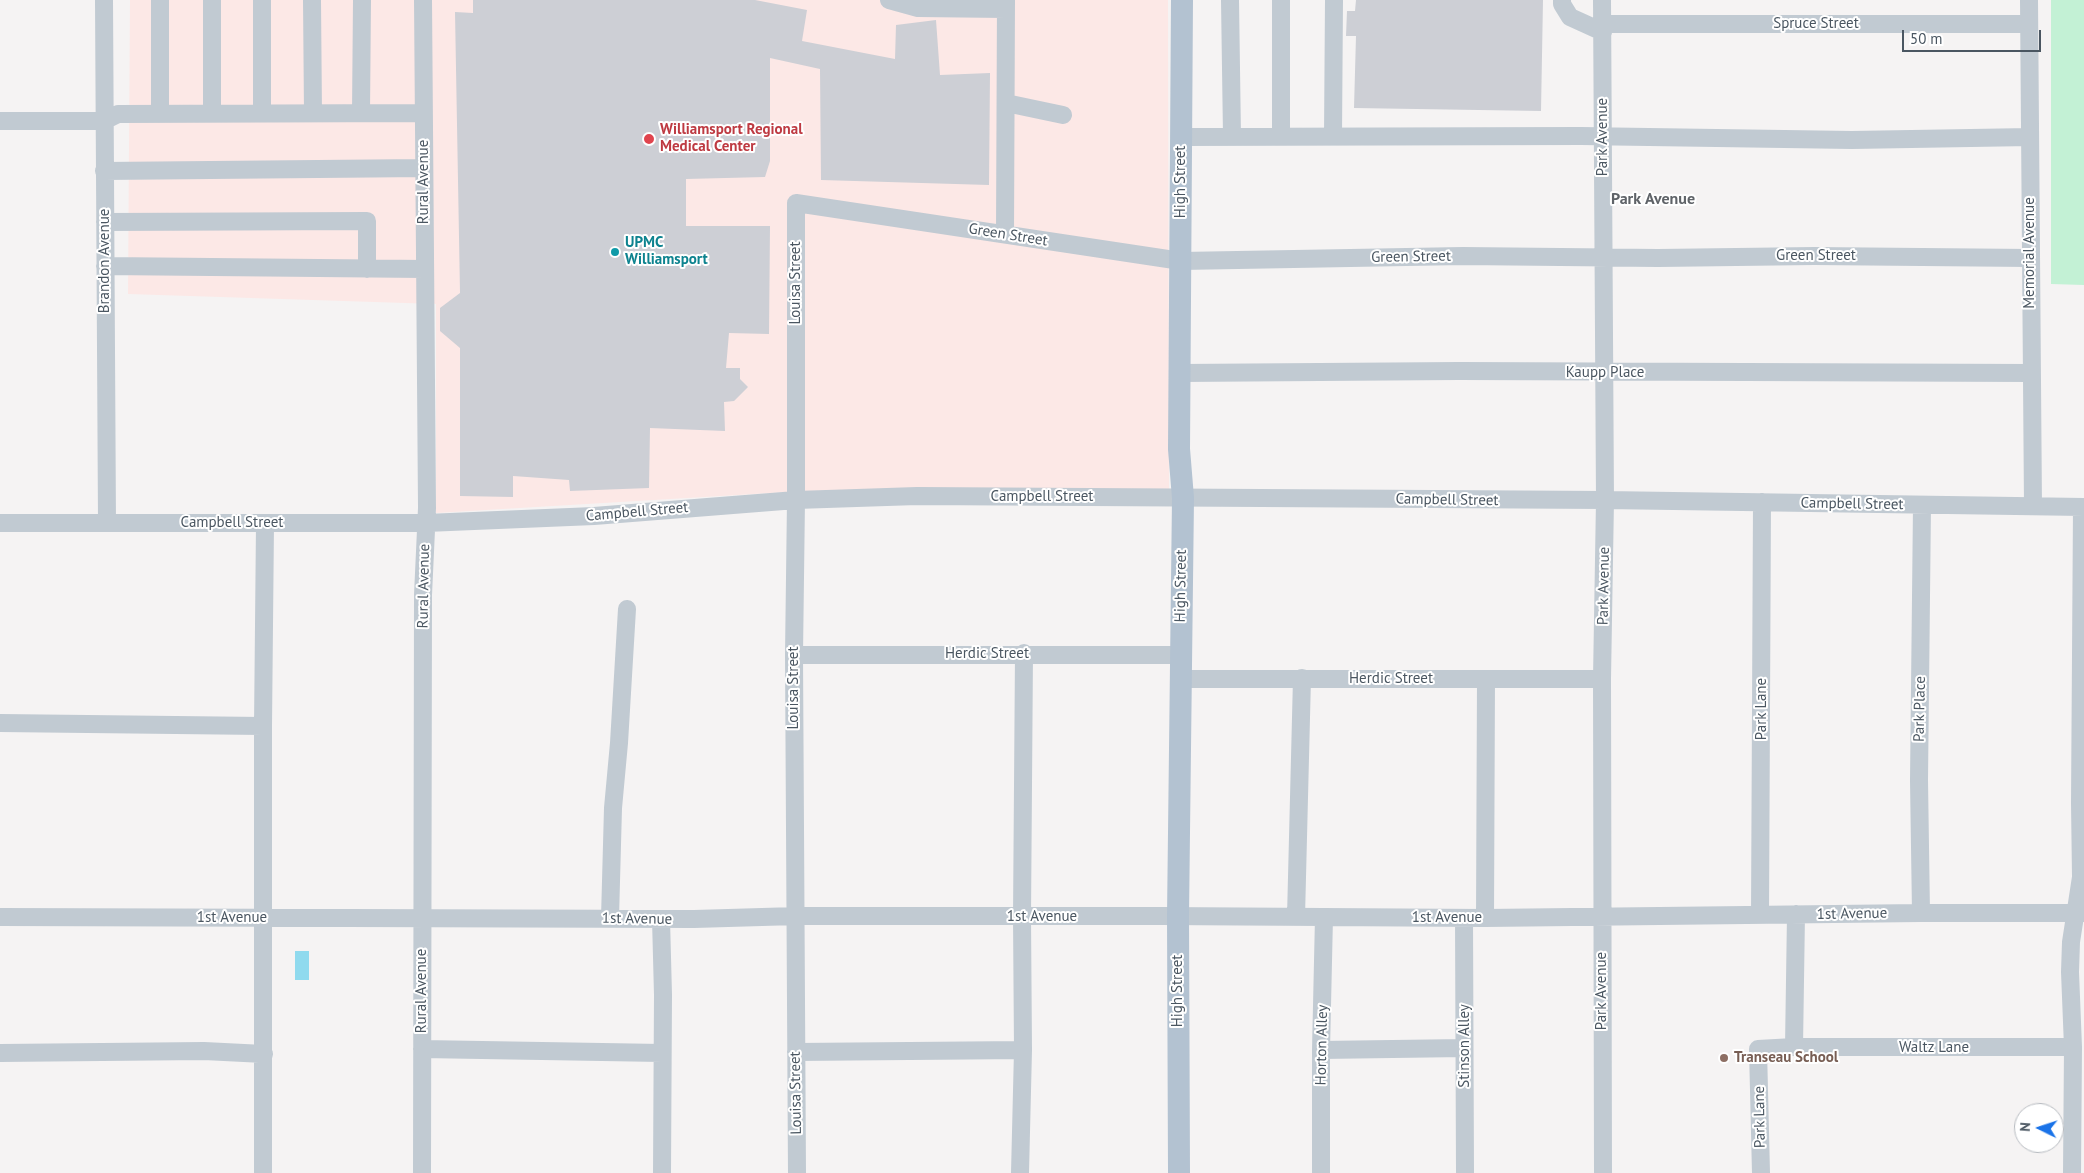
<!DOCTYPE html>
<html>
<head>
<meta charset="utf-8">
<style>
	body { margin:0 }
	#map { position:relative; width:2084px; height:1173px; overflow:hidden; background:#f5f3f3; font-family:"PT Sans",sans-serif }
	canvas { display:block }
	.north { position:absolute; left:2014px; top:1103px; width:50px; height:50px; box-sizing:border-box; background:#fff; border:1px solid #b7bbc0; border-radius:50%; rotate:274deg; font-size:14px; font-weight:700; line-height:20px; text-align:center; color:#4a5661 }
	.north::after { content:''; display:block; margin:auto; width:18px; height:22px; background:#1a73e8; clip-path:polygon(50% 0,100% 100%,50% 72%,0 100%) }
	.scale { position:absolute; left:1902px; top:30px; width:139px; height:22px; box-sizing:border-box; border:2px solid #4a5661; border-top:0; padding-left:6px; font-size:15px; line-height:18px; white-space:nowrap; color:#4a5661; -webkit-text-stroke:4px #fff; paint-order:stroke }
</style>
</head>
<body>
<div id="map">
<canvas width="2084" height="1173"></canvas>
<div class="north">N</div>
<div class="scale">50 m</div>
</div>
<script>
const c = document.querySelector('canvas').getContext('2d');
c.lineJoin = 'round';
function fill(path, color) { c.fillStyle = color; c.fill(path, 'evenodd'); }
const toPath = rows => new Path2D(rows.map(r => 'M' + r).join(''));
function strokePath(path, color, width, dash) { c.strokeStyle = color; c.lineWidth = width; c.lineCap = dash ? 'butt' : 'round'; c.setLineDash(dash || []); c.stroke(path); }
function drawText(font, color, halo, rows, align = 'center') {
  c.font = font + ' "PT Sans",sans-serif'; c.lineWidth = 4; c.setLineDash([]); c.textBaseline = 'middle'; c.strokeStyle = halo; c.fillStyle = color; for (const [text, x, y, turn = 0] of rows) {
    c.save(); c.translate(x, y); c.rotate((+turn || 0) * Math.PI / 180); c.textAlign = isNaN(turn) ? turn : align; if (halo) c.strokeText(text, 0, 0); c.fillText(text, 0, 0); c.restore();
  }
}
fill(toPath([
	[130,0,1168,0,1169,491,788,492,436,513,436,304,128,294]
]), '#fce8e6');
fill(toPath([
	[2051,0,2084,0,2084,285,2051,284]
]), '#c3f1d5');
fill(toPath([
	[295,951,309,951,309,980,295,980]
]), '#90daee');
fill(toPath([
	[473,0,755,0,807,10,802,41,895,59,896,25,936,20,940,75,990,73,989,185,821,180,820,69,770,58,770,161,765,177,686,179,686,226,770,226,769,334,729,333,726,368,740,368,740,379,748,387,734,401,724,402,725,431,650,428,649,488,570,491,569,480,513,476,513,497,460,496,460,348,440,331,440,308,460,293,455,12,473,13],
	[1356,0,1543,0,1541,111,1354,108,1356,36,1346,36,1347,11,1355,11]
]), '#cdcfd5');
strokePath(toPath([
	[104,0,107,522],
	[160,0,160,113],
	[212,0,212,113],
	[262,0,262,113],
	[312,0,313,113],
	[889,0,918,8,1006,9],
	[1230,0,1232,136],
	[1281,0,1281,136],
	[1562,0,1562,4,1570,17,1603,32],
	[1602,0,1605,500,1602,679,1603,1173],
	[2029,0,2033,506],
	[1602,24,2029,24],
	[1006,103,1063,115],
	[361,113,362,0],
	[0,121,104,121,118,114,423,113],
	[1333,136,1334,0],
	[1181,137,1581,136,1852,140,2030,137],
	[104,171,424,168],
	[105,222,367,221,367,269],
	[1005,234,1006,0],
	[105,266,425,269],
	[1180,373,1459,371,2031,373],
	[0,523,426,523,594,516,796,500,917,496,1605,500,2084,507],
	[794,655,1180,655],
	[1180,679,1602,679],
	[0,723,263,726],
	[1921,913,1919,780,1922,505],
	[1760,915,1762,502],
	[0,917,694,919,796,916,1161,916,1485,918,1921,913,2084,913],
	[1296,917,1302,678],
	[610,918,613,808,619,743,627,609],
	[1464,918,1465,1173],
	[1485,918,1486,679],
	[661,919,663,995,662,1173],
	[1794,1047,1796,914],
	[422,1049,662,1053],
	[1321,1050,1464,1048],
	[796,1052,1023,1050],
	[0,1053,204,1051,264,1054],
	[263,1173,263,726,265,524],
	[422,1173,423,595,427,508,423,0],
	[797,1173,794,655,796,500,796,203,1181,261,1463,256,1658,258,1814,256,2030,258],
	[1020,1173,1023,1050,1022,917,1024,653],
	[1321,1173,1321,1050,1324,917],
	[1761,1173,1758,1049,1794,1047,2073,1047],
	[2072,1173,2073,1047,2070,972,2071,942,2081,877,2080,803,2082,507]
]), '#c1cad2', 18);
strokePath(toPath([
	[1179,1173,1178,916,1183,498,1179,449,1182,0]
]), '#b3c2d1', 22);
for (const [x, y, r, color] of [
	[649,139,6,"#e0444e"],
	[615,252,5,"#0f9aa8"],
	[1724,1058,5,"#8d6e63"]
]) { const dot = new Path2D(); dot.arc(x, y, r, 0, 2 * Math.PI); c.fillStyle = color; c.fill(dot); strokePath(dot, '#fff', 2); }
drawText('15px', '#4a5661', '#fff', [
	["Spruce Street",1816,24],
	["Park Avenue",1603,137,-90],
	["Rural Avenue",424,182,-90],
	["High Street",1181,182,-90],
	["Green Street",1008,235,9],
	["Memorial Avenue",2030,253,-90],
	["Green Street",1816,256],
	["Green Street",1411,257,-1],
	["Brandon Avenue",105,261,-90],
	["Louisa Street",796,283,-90],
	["Kaupp Place",1605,373],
	["Campbell Street",1042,497],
	["Campbell Street",1447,500,1],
	["Campbell Street",1852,504,1],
	["Campbell Street",637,512,-5],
	["Campbell Street",232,523],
	["Rural Avenue",424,586,-89],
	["High Street",1181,586,-89],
	["Park Avenue",1604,586,-89],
	["Herdic Street",987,654],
	["Herdic Street",1391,679],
	["Louisa Street",794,688,-90],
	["Park Lane",1762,709,-90],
	["Park Place",1920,709,-89],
	["1st Avenue",1852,914,-1],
	["1st Avenue",1042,917],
	["1st Avenue",232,918],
	["1st Avenue",1447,918],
	["1st Avenue",637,919,1],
	["Rural Avenue",422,991,-90],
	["High Street",1178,991,-90],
	["Park Avenue",1602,991,-90],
	["Horton Alley",1322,1045,-89],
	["Stinson Alley",1465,1046,-90],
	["Waltz Lane",1934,1048],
	["Louisa Street",796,1093,-91],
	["Park Lane",1760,1117,-91]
]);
drawText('bold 15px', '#be3a42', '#fff', [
	["Williamsport Regional",660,130],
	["Medical Center",660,147]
], 'left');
drawText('bold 15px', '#0d838f', '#fff', [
	["UPMC",625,243],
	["Williamsport",625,260]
], 'left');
drawText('bold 15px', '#785e54', '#fff', [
	["Transeau School",1734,1058]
], 'left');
drawText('bold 16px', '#5f6368', '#fff', [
	["Park Avenue",1653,199]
]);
</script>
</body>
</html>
